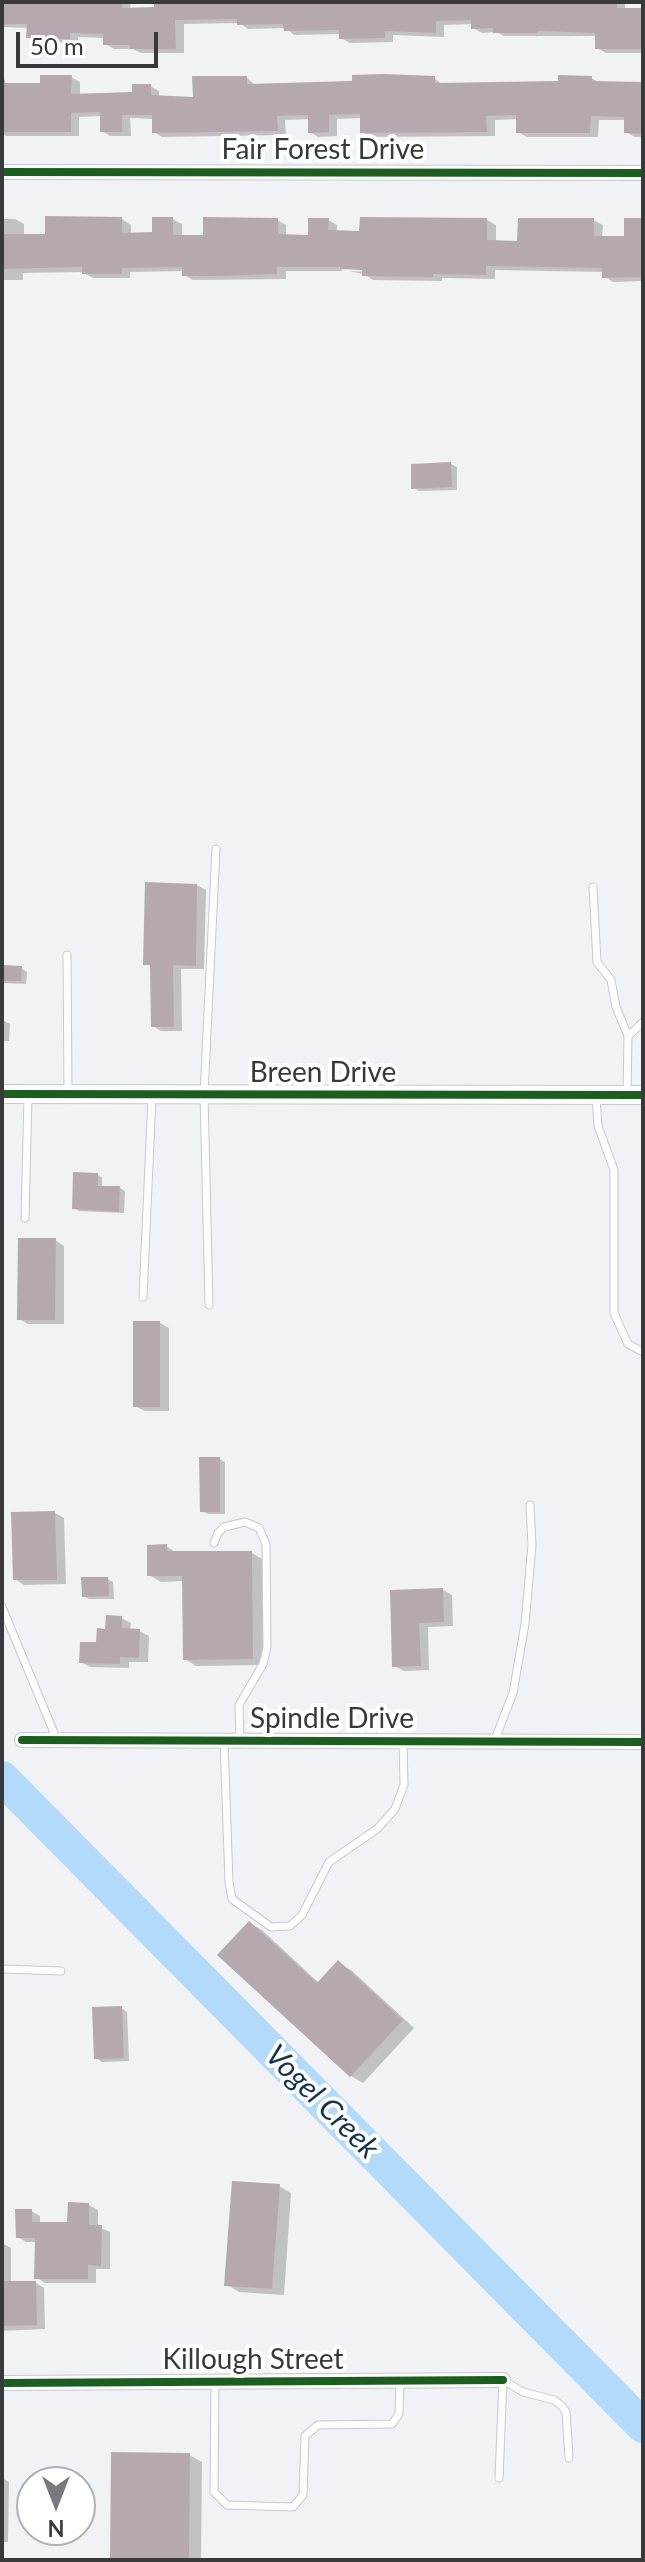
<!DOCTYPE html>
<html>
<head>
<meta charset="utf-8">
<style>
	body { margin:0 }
	#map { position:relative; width:645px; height:2562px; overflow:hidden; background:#f1f2f6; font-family:Lato,sans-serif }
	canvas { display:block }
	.frame { position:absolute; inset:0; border:4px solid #38393c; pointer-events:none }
	.north { position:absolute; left:16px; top:2466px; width:80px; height:80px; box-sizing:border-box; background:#fff; border:2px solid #afb0b1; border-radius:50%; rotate:180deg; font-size:22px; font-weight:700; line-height:32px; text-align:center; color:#38393c }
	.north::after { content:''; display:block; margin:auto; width:28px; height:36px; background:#797a7d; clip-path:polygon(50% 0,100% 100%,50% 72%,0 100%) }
	.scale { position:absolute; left:16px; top:32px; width:142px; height:36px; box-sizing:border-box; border:4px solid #38393c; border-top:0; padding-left:10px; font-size:24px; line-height:28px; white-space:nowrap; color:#38393c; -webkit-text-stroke:6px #fff; paint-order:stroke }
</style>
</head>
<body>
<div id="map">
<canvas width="645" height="2562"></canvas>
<div class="frame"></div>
<div class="north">N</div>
<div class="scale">50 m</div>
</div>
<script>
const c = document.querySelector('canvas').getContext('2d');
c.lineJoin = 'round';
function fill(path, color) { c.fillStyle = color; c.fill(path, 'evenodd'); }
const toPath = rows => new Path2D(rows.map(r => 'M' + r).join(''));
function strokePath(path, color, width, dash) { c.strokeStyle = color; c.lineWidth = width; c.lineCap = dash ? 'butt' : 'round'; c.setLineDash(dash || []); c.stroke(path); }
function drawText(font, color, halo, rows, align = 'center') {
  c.font = font + ' Lato,sans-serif'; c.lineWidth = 8; c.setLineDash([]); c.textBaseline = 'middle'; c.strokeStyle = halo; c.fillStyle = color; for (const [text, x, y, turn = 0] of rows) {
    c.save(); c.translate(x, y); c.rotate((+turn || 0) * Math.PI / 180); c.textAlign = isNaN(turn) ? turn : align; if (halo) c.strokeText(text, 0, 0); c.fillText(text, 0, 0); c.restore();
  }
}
fill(toPath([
	[2,2,131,2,130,9,156,8,156,2,315,2,316,6,341,2,544,2,570,6,570,2,625,2,625,10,643,10,643,53,606,53,597,48,597,36,504,36,497,32,482,33,473,28,473,24,444,25,444,37,393,35,393,42,350,43,341,38,341,34,294,35,286,28,248,29,239,23,184,24,184,53,141,53,133,49,114,49,105,44,105,38,78,37,78,43,37,42,28,37,29,28,2,27],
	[71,77,80,82,80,96,134,94,150,86,159,91,159,98,195,99,247,78,255,85,434,78,443,85,560,83,591,78,600,83,643,84,643,137,635,137,626,132,626,120,599,120,598,137,527,137,518,132,518,119,495,120,495,136,371,137,362,132,362,118,337,119,337,136,318,137,310,132,310,119,285,120,286,135,162,137,154,132,154,119,130,118,131,136,110,136,102,131,102,116,79,117,79,136,6,136,2,134,2,78,5,80,6,85,42,85],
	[2,219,15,219,24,224,24,236,47,236,122,219,131,225,131,235,154,234,172,219,182,224,182,237,205,237,277,220,286,225,286,236,310,237,328,220,337,225,337,233,361,233,487,220,496,225,496,243,519,243,593,220,603,225,602,238,626,238,643,220,643,281,613,282,604,276,604,272,495,270,495,279,442,278,442,281,373,280,364,274,348,271,372,272,372,268,339,267,343,271,286,271,286,279,193,280,184,275,184,271,130,272,130,278,93,278,83,272,23,273,23,280,4,280,2,279],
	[451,464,457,467,457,490,419,491,413,487],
	[197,885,206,890,204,969,181,969,182,1031,161,1031,153,1026,152,967,145,963],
	[2,967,21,968,27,972,26,984,2,983],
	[2,1020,10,1024,9,1041,2,1041],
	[97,1175,102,1177,102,1188,120,1188,125,1191,124,1213,79,1211,74,1208],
	[55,1240,64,1246,64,1324,28,1324,19,1319],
	[160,1323,169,1328,169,1411,145,1411,135,1406],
	[219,1459,225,1462,225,1514,208,1514,202,1511],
	[55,1513,64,1518,66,1584,24,1585,15,1579],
	[166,1546,177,1553,252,1553,264,1560,264,1665,196,1666,185,1659,184,1581,161,1582,149,1575],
	[107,1579,113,1582,114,1599,89,1599,83,1596],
	[443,1590,452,1595,453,1626,428,1627,429,1670,404,1671,394,1666,392,1592],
	[121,1618,131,1623,130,1630,139,1631,149,1636,148,1662,129,1662,129,1668,90,1667,81,1662,98,1645,107,1631],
	[250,1923,262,1930,320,1984,338,1963,351,1970,414,2028,363,2083,351,2076],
	[121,2008,127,2012,129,2061,102,2062,96,2058],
	[279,2186,291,2193,284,2295,239,2292,226,2284],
	[89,2205,98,2210,98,2227,110,2232,110,2269,96,2269,96,2283,45,2283,36,2277,37,2242,26,2242,18,2237,31,2211,40,2216,40,2224,69,2224],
	[2,2243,11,2248,11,2283,36,2283,44,2288,45,2329,2,2331],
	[189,2455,202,2462,201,2560,112,2560],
	[2,2478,9,2482,8,2542,2,2542]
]), '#0003');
strokePath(toPath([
	[2,1778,643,2426]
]), '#b3daf8', 34);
fill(toPath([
	[2,2,122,2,122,8,154,7,154,2,308,2,308,4,339,2,538,2,568,4,568,2,617,2,617,8,641,8,641,49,595,49,595,33,538,31,537,33,493,33,493,28,471,29,471,20,436,21,436,33,385,31,385,38,339,39,339,30,284,31,283,24,237,25,237,19,175,20,176,49,130,49,130,45,103,45,103,34,70,33,70,39,26,38,27,24,2,24],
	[383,74,435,76,435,83,558,81,558,75,592,76,592,81,643,82,643,134,624,133,624,117,591,116,590,133,516,133,516,115,486,116,487,132,360,133,360,114,329,115,329,132,308,133,308,115,277,116,278,131,152,133,152,115,122,115,122,132,100,132,100,112,71,113,71,132,2,132,2,83,40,83,40,75,72,75,71,94,132,92,132,84,151,84,151,95,193,97,192,76,247,76,247,84,352,81,352,75],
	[45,216,122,217,122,233,152,232,152,217,173,217,173,235,203,235,203,217,278,218,278,234,308,235,308,218,329,218,328,230,359,231,360,217,487,218,487,240,517,241,518,218,594,218,594,236,624,236,624,218,643,218,643,277,602,278,602,268,486,266,486,275,433,274,433,277,362,276,362,270,340,269,340,267,277,267,277,274,222,276,182,276,182,267,122,268,122,274,82,274,82,267,2,269,2,234,45,234],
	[451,462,452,487,411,489,411,464],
	[145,882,197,884,196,966,173,965,174,1027,151,1027,150,965,143,965],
	[2,965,22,966,21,981,2,981],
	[73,1172,98,1173,98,1186,120,1186,119,1212,72,1209],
	[18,1238,56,1238,55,1320,17,1320],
	[133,1321,160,1321,160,1407,133,1407],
	[199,1457,220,1457,220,1512,200,1512],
	[55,1511,57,1580,13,1580,11,1512],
	[167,1544,167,1551,252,1551,253,1659,183,1660,182,1576,147,1576,147,1545],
	[81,1577,108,1577,109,1596,82,1597],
	[443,1588,444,1622,419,1623,421,1666,392,1667,390,1590],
	[106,1615,122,1616,122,1628,140,1629,139,1658,120,1657,120,1664,79,1663,80,1642,96,1642,97,1628,105,1629],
	[249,1921,317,1983,338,1960,403,2020,350,2077,217,1955],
	[122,2006,124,2058,94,2059,92,2007],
	[232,2181,280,2184,272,2289,224,2286],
	[68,2202,89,2203,89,2225,102,2225,101,2266,88,2265,88,2279,34,2279,35,2238,16,2238,15,2209,32,2209,32,2222,67,2222],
	[2,2281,36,2281,37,2325,2,2326],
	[111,2452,190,2453,189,2560,110,2560]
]), '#b5a8b1');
const service = toPath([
	[593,887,597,962,611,980,616,1007,628,1036],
	[67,955,68,1092],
	[627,1093,628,1036,643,1022],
	[596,1097,598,1126,614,1170,614,1313,628,1344,643,1352],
	[25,1218,28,1096],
	[143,1297,152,1097],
	[209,1305,204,1094,216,849],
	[214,1543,218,1533,224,1527,245,1522,259,1528,266,1544,267,1648,263,1664,239,1705,240,1741],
	[2,1607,57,1740],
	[224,1741,229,1882,232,1899,271,1927,290,1926,302,1915,329,1862,377,1829,395,1809,404,1785,403,1741],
	[494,1742,513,1693,525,1624,532,1545,530,1505],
	[2,1969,61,1971],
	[215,2382,214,2492,227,2505,293,2507,303,2495,305,2436,318,2425,392,2424,399,2414,400,2381],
	[499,2478,503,2380,523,2392,554,2400,562,2406,566,2412,569,2458]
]);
const minor = toPath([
	[2,172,643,173],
	[22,1740,643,1742],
	[2,2383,503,2380]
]);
const tertiary = toPath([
	[2,1094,643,1095]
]);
strokePath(service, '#c8c9cc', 9);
strokePath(minor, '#c8c9cc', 16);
strokePath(tertiary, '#c8c9cc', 20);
strokePath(service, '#fdfdfe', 7);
strokePath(minor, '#fdfdfe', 14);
strokePath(tertiary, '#fdfdfe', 18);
strokePath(toPath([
	[2,172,643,173],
	[2,1094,643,1095],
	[22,1740,643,1742],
	[2,2383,503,2380]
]), '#1b5e20', 8);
drawText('28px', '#38393c', '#fff', [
	["Fair Forest Drive",323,150],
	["Breen Drive",323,1073],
	["Spindle Drive",332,1719],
	["Killough Street",253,2360]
]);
drawText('italic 30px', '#153449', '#fff', [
	["Vogel Creek",322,2102,45]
]);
</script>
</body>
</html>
